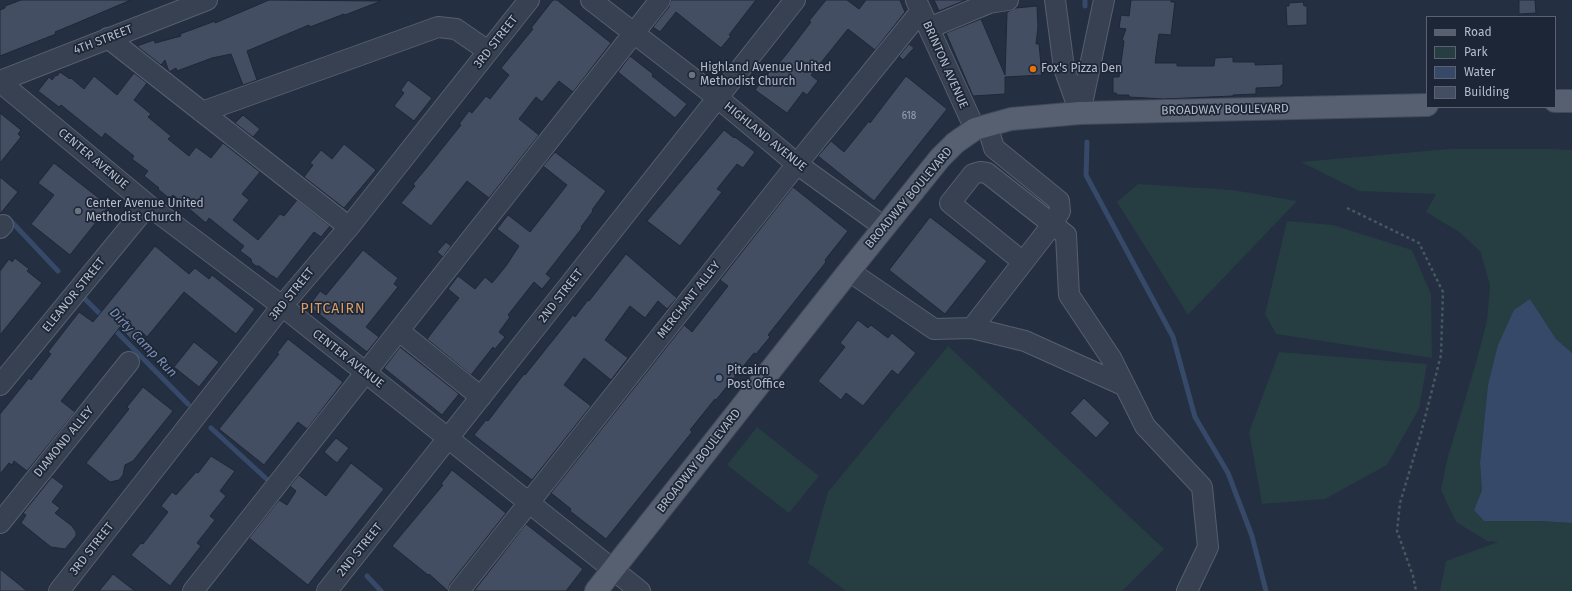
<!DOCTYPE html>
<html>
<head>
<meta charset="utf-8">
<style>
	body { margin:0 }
	#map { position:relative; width:1572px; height:591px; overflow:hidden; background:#242f41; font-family:"Fira Sans",sans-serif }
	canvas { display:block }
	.legend { position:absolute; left:1426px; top:16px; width:130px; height:92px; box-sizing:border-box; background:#1d2636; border:1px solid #5a6272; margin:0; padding:5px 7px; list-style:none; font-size:12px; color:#b5bccb }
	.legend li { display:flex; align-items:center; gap:8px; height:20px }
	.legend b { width:20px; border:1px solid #5a6272 }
</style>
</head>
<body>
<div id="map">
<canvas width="1572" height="591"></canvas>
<ul class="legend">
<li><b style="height:5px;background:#566071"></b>Road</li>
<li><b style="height:11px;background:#263d42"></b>Park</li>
<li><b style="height:11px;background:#374969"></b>Water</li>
<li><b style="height:11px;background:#434e63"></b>Building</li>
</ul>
</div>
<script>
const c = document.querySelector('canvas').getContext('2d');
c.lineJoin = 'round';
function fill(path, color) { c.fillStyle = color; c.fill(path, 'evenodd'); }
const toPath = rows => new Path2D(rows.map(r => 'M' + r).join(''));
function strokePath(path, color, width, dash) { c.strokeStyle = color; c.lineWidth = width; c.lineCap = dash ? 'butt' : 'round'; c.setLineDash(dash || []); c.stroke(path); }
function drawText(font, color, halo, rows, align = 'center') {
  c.font = font + ' "Fira Sans",sans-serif'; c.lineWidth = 3.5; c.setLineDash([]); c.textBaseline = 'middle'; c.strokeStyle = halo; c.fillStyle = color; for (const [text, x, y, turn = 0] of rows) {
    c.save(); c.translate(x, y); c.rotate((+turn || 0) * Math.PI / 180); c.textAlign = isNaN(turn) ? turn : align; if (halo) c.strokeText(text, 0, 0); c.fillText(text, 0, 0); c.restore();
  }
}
fill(toPath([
	[1449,149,1553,149,1572,150,1572,353,1556,339,1530,299,1488,385,1480,463,1482,490,1474,510,1484,521,1540,521,1572,523,1572,591,1440,591,1446,561,1498,542,1487,541,1456,522,1441,490,1447,460,1475,366,1487,321,1490,285,1480,251,1459,232,1426,212,1436,194,1359,191,1301,162],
	[1138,184,1233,190,1297,201,1188,315,1117,202],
	[1287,221,1333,225,1412,250,1431,294,1432,358,1276,334,1265,314],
	[948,346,1164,549,1122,591,846,591,808,563,828,492],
	[1279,352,1427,364,1419,409,1387,465,1325,499,1262,504,1249,432],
	[757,427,819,476,789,513,727,465]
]), '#263d42');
fill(toPath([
	[1530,299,1556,339,1572,353,1572,523,1540,521,1484,521,1474,510,1482,490,1480,463,1488,385,1498,345,1514,310]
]), '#374969');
strokePath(toPath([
	[1085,0,1085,6],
	[1087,142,1086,175,1173,337,1195,417,1228,473,1252,536,1266,591],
	[8,218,58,271],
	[82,296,104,318],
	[112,327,188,404],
	[211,428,272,484],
	[367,576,381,591]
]), '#374969', 5);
const building = toPath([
	[21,0,131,0,72,25,55,32,56,34,0,56,0,10,5,8,5,6,21,0],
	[269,0,381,1,345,15,344,14,310,27,309,25,247,51,257,80,243,85,231,54,212,58,177,71,176,68,169,72,165,60,161,65,137,46,154,40,155,43,181,36,180,34,215,21,215,23,269,0],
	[553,0,557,0,611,43,573,92,559,81,542,102,536,97,519,119,539,135,489,198,467,181,431,226,401,203,415,186,413,184,424,171,461,125,459,124,469,111,472,113,486,96,490,99,509,75,501,68,533,29,531,28,553,0],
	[671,0,756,0,729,35,731,36,721,48,676,12,660,32,653,27,669,7,671,0],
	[826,0,847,0,859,9,866,0,900,0,905,12,875,50,848,29,811,75,818,81,807,95,803,92,787,113,755,90,771,70,772,71,785,56,811,22,809,21,826,0],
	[934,0,966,0,939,11,934,0],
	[1131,0,1171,0,1171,2,1175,2,1171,35,1159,34,1155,63,1177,63,1177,66,1214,66,1215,58,1233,57,1233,62,1255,62,1255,65,1283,64,1283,85,1281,85,1281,87,1256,88,1256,94,1233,95,1233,96,1163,99,1129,97,1129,95,1117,95,1116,93,1113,93,1113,77,1119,77,1124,41,1122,40,1126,29,1119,28,1121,15,1129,16,1131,0],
	[1519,0,1535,0,1536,13,1519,14,1519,0],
	[1303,2,1304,6,1307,6,1307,25,1287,26,1286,6,1289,6,1289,3,1303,2],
	[1037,6,1038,27,1036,44,1039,44,1042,75,1005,77,1005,94,973,96,946,33,981,19,1005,75,1007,12,1016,8,1037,6],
	[909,44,914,48,903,60,899,56,909,44],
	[630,56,653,74,652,76,687,104,675,118,618,72,630,56],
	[60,72,70,79,71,78,84,89,94,76,117,95,134,73,147,83,134,100,151,114,148,117,171,136,168,139,189,156,196,147,211,158,223,143,260,172,242,194,249,200,233,220,258,240,280,214,284,216,297,200,330,226,321,237,314,232,277,279,273,276,272,276,259,266,256,266,252,263,251,259,240,251,244,246,209,218,206,223,173,195,170,199,158,189,159,188,144,176,148,171,132,159,134,156,105,133,102,138,61,105,59,107,38,91,49,77,52,80,56,75,57,76,60,72],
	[906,76,947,109,874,201,818,156,831,141,844,152,869,121,870,123,906,76],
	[408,80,432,98,414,121,394,106,404,93,401,90,408,80],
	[0,113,21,130,18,134,21,137,0,163,0,113],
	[243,115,260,129,253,137,235,123,243,115],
	[724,130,734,138,735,137,755,152,743,168,737,164,717,189,722,192,680,246,647,221,724,130],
	[344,144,376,170,344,208,304,177,313,165,310,163,321,150,332,159,344,144],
	[555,152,606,191,592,210,593,211,581,227,582,228,546,274,551,278,542,289,534,282,508,315,510,317,499,332,505,337,495,349,493,347,471,375,427,339,459,298,448,289,458,276,475,289,485,277,492,283,506,266,519,246,497,229,508,215,530,232,567,185,543,166,555,152],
	[54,163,109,206,70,255,31,224,54,195,38,183,54,163],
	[0,177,18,192,0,214,0,177],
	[793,187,848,231,825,260,826,262,768,335,770,337,756,354,754,353,716,400,715,399,702,415,690,430,692,432,606,539,570,511,571,509,551,493,684,325,692,332,728,286,720,280,793,187],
	[930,217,987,261,945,314,889,270,930,217],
	[446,242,451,246,443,257,437,252,446,242],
	[155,246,189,274,195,268,209,279,212,275,255,309,236,334,184,292,147,337,142,332,133,342,120,327,61,401,75,412,27,471,14,461,12,465,9,463,0,474,0,414,29,378,31,380,51,354,48,352,79,312,93,322,155,246],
	[363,250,398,278,394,284,398,287,366,327,379,337,367,352,309,306,320,291,326,295,363,250],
	[626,254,677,298,667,309,658,301,645,318,630,306,605,340,628,358,611,380,584,358,564,385,591,406,532,480,474,435,486,420,488,421,524,374,525,375,573,315,575,317,588,300,589,301,626,254],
	[15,258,29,269,27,271,42,283,0,335,0,271,9,259,12,262,15,258],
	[858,320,868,328,871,325,888,338,892,333,916,353,898,375,892,370,863,406,846,393,841,400,818,381,845,347,840,343,858,320],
	[288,339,343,382,307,429,298,422,264,465,219,429,279,354,277,353,288,339],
	[194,342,219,362,199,387,174,367,194,342],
	[400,347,459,394,442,415,384,368,400,347],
	[143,387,173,411,133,461,125,465,123,475,119,480,110,482,86,463,129,409,127,407,143,387],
	[1084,398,1110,423,1096,438,1070,413,1084,398],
	[336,438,349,448,337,463,324,452,336,438],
	[211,456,235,471,220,491,226,496,210,516,215,520,197,543,201,546,170,586,131,555,141,543,143,544,168,512,161,506,172,492,176,495,196,472,198,473,211,456],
	[351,463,384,489,308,585,249,538,279,500,287,505,296,491,290,486,299,475,326,496,351,463],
	[452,470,506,513,450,584,448,591,429,574,428,575,392,546,443,485,441,484,452,470],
	[52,477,64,486,52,502,60,508,55,513,72,526,76,532,76,536,65,549,51,547,21,523,26,515,23,513,52,477],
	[526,524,583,569,566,591,474,591,526,524],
	[0,569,27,591,0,591,0,569],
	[113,574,135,591,99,591,113,574]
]);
fill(building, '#434e63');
strokePath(building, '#1f2838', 1);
const minor = toPath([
	[591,0,718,98,797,164,884,227],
	[916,0,975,129],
	[1055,0,1064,68,1080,113],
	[929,28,989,3,1008,0],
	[108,38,349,227],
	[0,81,207,0],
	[0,82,148,205,282,306,640,591],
	[202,112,438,27,456,29,488,51],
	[1080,113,1104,0],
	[0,228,3,225],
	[1023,262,950,203,973,174,980,172,987,173,1066,235,1069,295,1111,358,1145,426,1202,487,1208,547,1187,591],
	[849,271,934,329,972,328,1052,225,1060,211,1059,201,994,148,987,125],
	[972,328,1025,341,1125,386],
	[399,331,481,397],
	[0,385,148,205],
	[0,523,129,362],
	[59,591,282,306,349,227,529,0],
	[193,591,660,0],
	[327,591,795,0],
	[459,591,797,164,921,11]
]);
const major = toPath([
	[1555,101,1572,101],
	[596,591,849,271,940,158,955,143,975,129,1011,119,1080,113,1427,105]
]);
strokePath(minor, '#565f6e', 22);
strokePath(major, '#424a5a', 24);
strokePath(toPath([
	[1347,208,1419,243,1443,292,1441,355,1421,433,1400,503,1397,531,1413,576,1416,591]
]), '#445a5f', 2.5, [3, 3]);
strokePath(minor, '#384151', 20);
strokePath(major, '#566071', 22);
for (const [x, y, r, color] of [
	[1033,69,4,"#e8710a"],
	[692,75,4,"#6b7280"],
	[78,211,4,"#6b7280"],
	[719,378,4,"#5c6f8a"]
]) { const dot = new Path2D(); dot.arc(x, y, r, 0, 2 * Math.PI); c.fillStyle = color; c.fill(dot); strokePath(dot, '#1d2636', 1.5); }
drawText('10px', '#98a0b1', null, [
	["618",909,116]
]);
drawText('12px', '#b5bccb', '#1d2636', [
	["4TH STREET",103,40,-21],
	["3RD STREET",496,42,-52],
	["BRINTON AVENUE",945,65,66],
	["BROADWAY BOULEVARD",1225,110,-1],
	["HIGHLAND AVENUE",765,137,39],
	["CENTER AVENUE",93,159,40],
	["BROADWAY BOULEVARD",909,198,-50],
	["3RD STREET",292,294,-51],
	["ELEANOR STREET",74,295,-51],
	["2ND STREET",561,296,-52],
	["MERCHANT ALLEY",689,300,-52],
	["CENTER AVENUE",348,359,38],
	["DIAMOND ALLEY",64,442,-51],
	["BROADWAY BOULEVARD",699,461,-52],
	["3RD STREET",92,549,-52],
	["2ND STREET",360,550,-51]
]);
drawText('12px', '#b5bccb', '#1d2636', [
	["Highland Avenue United",700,68],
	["Methodist Church",700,82],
	["Fox's Pizza Den",1041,69],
	["Center Avenue United",86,204],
	["Methodist Church",86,218],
	["Pitcairn",727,371],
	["Post Office",727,385]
], 'left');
drawText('italic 13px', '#7b8fb4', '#1d2636', [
	["Dirty Camp Run",143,343,46]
]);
c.letterSpacing = '1px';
drawText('14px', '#db9d61', '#1d2636', [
	["PITCAIRN",333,309]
]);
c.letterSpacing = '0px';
</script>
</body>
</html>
